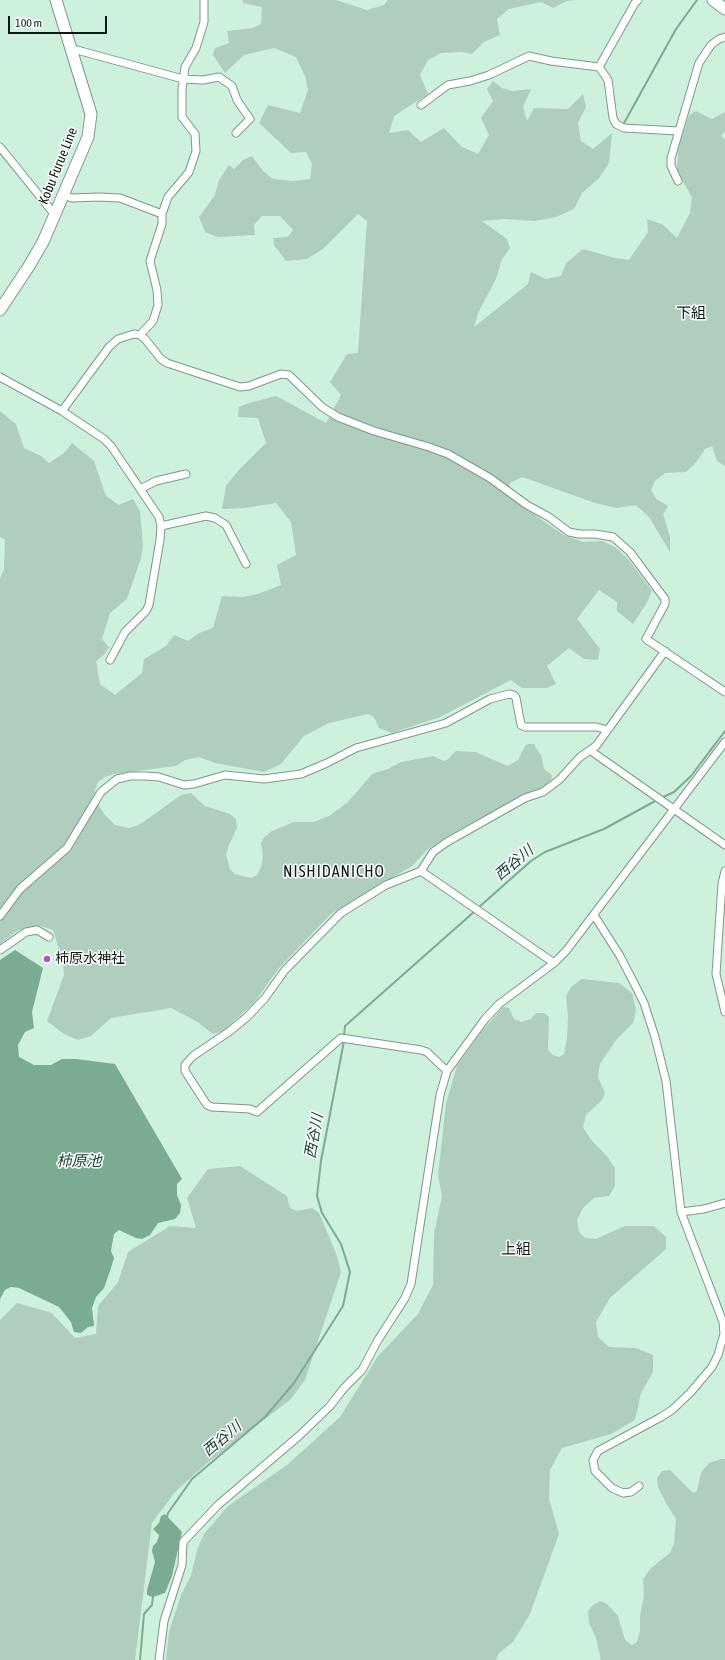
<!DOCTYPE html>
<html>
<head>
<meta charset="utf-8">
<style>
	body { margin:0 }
	#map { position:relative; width:725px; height:1660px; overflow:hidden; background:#cef1dd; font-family:"Asap Condensed",sans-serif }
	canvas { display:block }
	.scale { position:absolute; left:8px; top:16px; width:99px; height:18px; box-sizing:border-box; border:2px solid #0d1913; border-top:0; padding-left:5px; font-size:12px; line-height:14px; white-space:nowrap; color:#0d1913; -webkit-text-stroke:3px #fff; paint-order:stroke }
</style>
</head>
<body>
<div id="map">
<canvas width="725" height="1660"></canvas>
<div class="scale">100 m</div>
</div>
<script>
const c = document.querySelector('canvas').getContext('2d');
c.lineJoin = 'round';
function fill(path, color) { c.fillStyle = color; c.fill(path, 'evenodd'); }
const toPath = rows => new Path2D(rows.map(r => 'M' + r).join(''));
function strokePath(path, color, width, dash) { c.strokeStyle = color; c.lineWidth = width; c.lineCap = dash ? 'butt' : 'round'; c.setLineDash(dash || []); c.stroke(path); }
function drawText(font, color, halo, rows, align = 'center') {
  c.font = font + ' "Asap Condensed","Noto Sans JP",sans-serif'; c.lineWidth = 3; c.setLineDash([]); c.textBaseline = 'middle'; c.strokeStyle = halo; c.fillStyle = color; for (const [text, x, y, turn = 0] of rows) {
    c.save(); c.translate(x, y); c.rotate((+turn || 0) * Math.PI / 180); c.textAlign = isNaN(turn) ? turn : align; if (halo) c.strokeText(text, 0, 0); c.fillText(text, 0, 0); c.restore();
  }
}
fill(toPath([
	[242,0,336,0,367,10,384,5,388,0,575,0,567,1,553,8,541,2,509,9,497,19,500,35,484,42,472,54,462,52,441,53,428,60,420,75,428,94,394,116,389,133,408,130,421,142,444,128,462,147,478,154,489,135,481,118,493,101,487,89,493,81,502,88,512,91,531,89,523,107,527,121,534,108,568,109,583,94,586,107,578,123,581,141,593,149,612,133,609,163,599,178,582,193,574,209,556,217,535,221,504,219,482,221,507,239,510,248,502,259,496,279,479,311,474,327,528,284,531,272,546,279,561,276,566,263,583,249,615,258,629,260,648,232,647,219,662,224,677,238,690,213,692,197,677,172,678,149,689,115,696,111,712,119,725,112,725,132,721,135,725,140,725,466,717,461,712,446,705,449,694,465,686,472,665,473,655,481,651,490,656,499,668,506,663,514,670,537,670,552,649,517,636,505,617,508,595,503,522,477,510,483,507,496,564,535,583,542,602,541,615,547,629,560,652,591,646,604,633,624,617,611,617,602,599,590,577,619,600,649,598,660,584,659,569,648,547,666,556,684,547,688,522,688,511,680,440,717,392,733,379,728,374,717,368,714,329,723,304,736,281,764,264,772,215,763,199,757,185,760,176,766,114,774,105,777,98,782,95,790,98,804,104,814,115,825,129,828,139,825,181,795,191,793,205,806,230,814,236,819,237,828,229,845,226,855,230,869,235,874,251,878,257,875,261,867,263,857,261,843,264,837,272,831,294,822,314,822,329,816,348,802,372,774,388,769,401,762,434,756,443,761,447,760,456,751,475,752,508,766,518,760,525,746,528,744,534,744,536,748,541,755,544,769,552,775,551,782,546,786,516,799,451,834,428,849,412,866,331,914,279,968,254,1003,223,1031,213,1034,196,1021,171,1008,111,1018,91,1036,78,1040,64,1034,47,1021,64,975,63,962,53,930,41,926,25,928,17,931,0,944,0,578,4,569,5,540,0,537,0,411,16,424,24,448,41,456,49,463,64,453,72,443,94,461,106,496,119,505,133,499,140,511,143,546,141,558,127,599,110,613,102,639,109,647,104,655,96,661,100,684,115,695,142,673,144,659,166,646,174,635,188,641,199,633,213,628,222,596,243,597,258,594,281,585,277,565,296,555,291,522,276,503,245,508,222,509,226,486,237,472,266,443,258,418,238,417,239,407,249,403,276,396,326,423,341,395,330,382,347,354,358,353,367,221,358,214,323,249,307,259,286,261,274,245,273,238,288,237,293,230,280,216,262,216,254,225,255,235,218,237,205,232,199,217,215,195,219,180,229,165,234,169,243,160,252,156,263,171,273,179,293,181,310,179,312,164,306,152,291,153,259,123,268,105,300,113,308,90,305,76,296,57,274,48,244,55,225,73,213,55,215,48,229,43,227,31,253,28,261,24,262,7,243,3],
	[582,979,619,983,632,993,636,1010,633,1023,616,1040,600,1064,598,1077,605,1093,602,1100,586,1115,583,1127,591,1140,606,1155,615,1168,615,1186,609,1196,594,1198,583,1208,577,1220,579,1232,585,1238,596,1239,625,1226,654,1226,666,1237,666,1249,610,1298,596,1322,598,1337,609,1347,636,1348,653,1355,653,1372,641,1393,635,1420,611,1434,562,1448,550,1470,549,1499,559,1534,530,1614,513,1642,499,1653,496,1660,166,1660,169,1632,181,1595,191,1576,197,1550,204,1534,228,1506,287,1465,340,1417,378,1356,418,1314,433,1285,434,1234,442,1196,438,1176,446,1103,457,1066,483,1030,503,1007,509,1008,514,1019,521,1022,531,1019,536,1013,544,1013,549,1017,548,1050,553,1055,559,1057,564,1054,567,1039,568,1017,566,996,572,986],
	[240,1166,287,1196,290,1208,297,1211,312,1208,319,1213,336,1253,341,1272,305,1380,290,1400,206,1464,175,1492,152,1523,135,1660,0,1660,0,1320,17,1303,52,1313,75,1338,96,1334,98,1306,118,1282,128,1252,170,1226,196,1228,187,1198,208,1169],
	[721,1459,725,1459,725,1660,601,1660,596,1638,589,1623,588,1611,593,1605,601,1601,607,1604,618,1616,625,1640,632,1645,637,1642,640,1631,640,1615,644,1596,643,1579,651,1568,670,1553,674,1544,676,1519,666,1503,658,1487,657,1478,662,1471,670,1470,693,1493,697,1491,701,1473,709,1463]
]), '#b0cebd');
fill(toPath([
	[15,950,43,968,32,1012,34,1028,25,1032,18,1045,19,1057,34,1065,51,1065,62,1059,76,1059,115,1064,182,1179,177,1184,177,1195,181,1205,180,1213,175,1219,158,1223,150,1235,142,1239,136,1238,119,1230,114,1234,111,1251,114,1258,110,1271,104,1288,96,1297,92,1308,94,1326,88,1327,81,1333,74,1332,71,1322,59,1307,19,1288,11,1287,5,1290,0,1299,0,960],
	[165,1514,182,1532,172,1576,165,1593,153,1597,147,1595,147,1590,155,1562,152,1551,153,1546,157,1542,159,1535,153,1529,159,1523,161,1516]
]), '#7aac91');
strokePath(toPath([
	[623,125,676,29,697,0],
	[661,798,674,792,691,776,725,731],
	[478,908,531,861,545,852,604,829,657,800],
	[344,1036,345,1026,475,911],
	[167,1517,168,1513,192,1479,265,1417,294,1383,343,1306,350,1272,341,1244,322,1213,317,1196,321,1161,344,1041],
	[140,1660,144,1614,152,1605,153,1596]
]), '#7aac91', 2);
const street = toPath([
	[638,0,635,3,599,67,608,80,613,118,616,124,624,128,678,131],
	[71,49,77,50,183,79,203,80,219,77,232,86,237,100,250,119,236,133],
	[421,105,448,85,470,81,489,75,529,56,551,61,599,67],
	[0,147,55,215],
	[678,181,671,166,671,158,699,63,711,45,719,39,725,37],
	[63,195,72,198,99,197,120,198,162,214,168,197,189,172,196,151,195,134,182,117,182,90,185,67,196,48,204,22,204,0],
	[140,335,153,321,158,305,157,290,150,261,162,224,162,214],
	[0,377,62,411,104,439,111,446,159,517,161,526,160,540,149,605,146,611,125,632,110,660],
	[62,411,109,347,118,339,134,334,140,335,145,339,161,359,167,363,240,387,249,386,281,374,289,375,322,407,338,417,374,431,429,447,448,454,490,478,527,505,549,517,569,532,579,534,595,534,613,537,630,552,665,599,665,604,646,639,725,692],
	[140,489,156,481,186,474],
	[161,526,206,516,215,518,226,525,246,564],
	[591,751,725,845],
	[421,871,554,963],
	[725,871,722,884,716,974,725,1012],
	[594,915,620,956,634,983,644,1003,655,1037,666,1081,681,1212,723,1322,724,1334,718,1355,712,1367,690,1393,672,1410,661,1417,598,1451,593,1460,595,1471,612,1488,623,1493,631,1492,639,1486],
	[0,916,20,889,67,848,101,792,117,779,130,776,145,776,159,777,184,785,194,784,225,775,264,779,301,774,327,763,356,748,446,723,490,699,509,694,514,695,516,698,521,725,525,727,597,727,607,730],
	[0,950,26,932,37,930,49,937],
	[447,1071,427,1052,421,1050,341,1038,257,1112,250,1109,212,1107,207,1105,185,1071,185,1065,193,1056,230,1031,247,1017,265,998,285,970,341,913,386,885,421,871,433,852,447,842,525,798,543,792,559,780,580,757,596,746,665,651],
	[681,1212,704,1209,725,1203],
	[159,1660,164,1621,182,1565,183,1542,218,1505,300,1435,330,1406,344,1388,362,1370,378,1340,405,1298,411,1284,440,1095,447,1071,485,1019,499,1004,554,963,566,951,725,742]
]);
const secondary = toPath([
	[713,0,725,9],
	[0,310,29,266,43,242,88,137,91,114,56,0]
]);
strokePath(street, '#7a9a88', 9);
strokePath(secondary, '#7a9a88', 13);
strokePath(street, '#fff', 7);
strokePath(secondary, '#fff', 11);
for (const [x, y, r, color] of [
	[47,959,4,"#a855c5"]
]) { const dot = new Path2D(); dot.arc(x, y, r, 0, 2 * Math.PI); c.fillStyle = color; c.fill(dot); strokePath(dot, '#fff', 1.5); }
drawText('14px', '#0d1913', '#fff', [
	["Kobu Furue Line",58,166,-68]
]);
drawText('14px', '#0d1913', '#fff', [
	["柿原水神社",55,959]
], 'left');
drawText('15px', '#0d1913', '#fff', [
	["下組",691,313],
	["上組",516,1249]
]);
drawText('italic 15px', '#143e2b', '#fff', [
	["西谷川",514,863,-40],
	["西谷川",314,1136,-80],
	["柿原池",79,1161],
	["西谷川",222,1439,-40]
]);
c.letterSpacing = '1px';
drawText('16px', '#0d1913', '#fff', [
	["NISHIDANICHO",334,872]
]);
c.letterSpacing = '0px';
</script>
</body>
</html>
